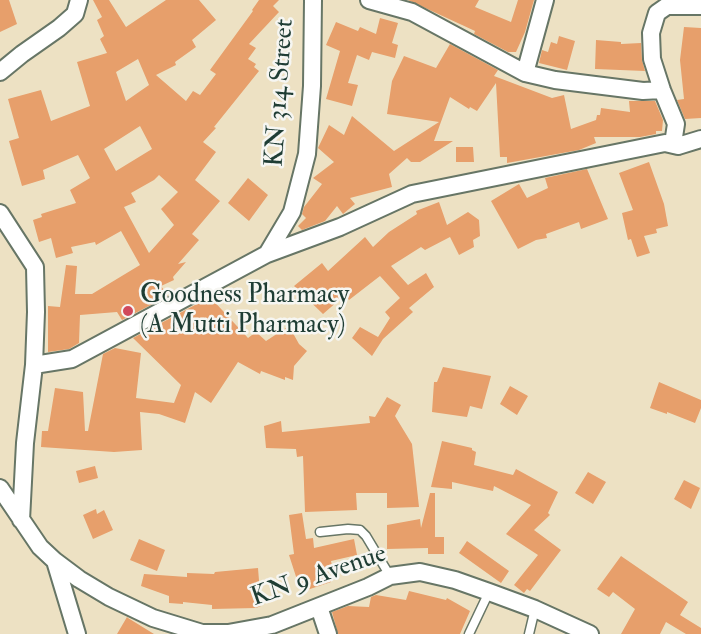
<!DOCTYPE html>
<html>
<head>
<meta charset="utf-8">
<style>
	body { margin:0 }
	canvas { display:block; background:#ede1c3 }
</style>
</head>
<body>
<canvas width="701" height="634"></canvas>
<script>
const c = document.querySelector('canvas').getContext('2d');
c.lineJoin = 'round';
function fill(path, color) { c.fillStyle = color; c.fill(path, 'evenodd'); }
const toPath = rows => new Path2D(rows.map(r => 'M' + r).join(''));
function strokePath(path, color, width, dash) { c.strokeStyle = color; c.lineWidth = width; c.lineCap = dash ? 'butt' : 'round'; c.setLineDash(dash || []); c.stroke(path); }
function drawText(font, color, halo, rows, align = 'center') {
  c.font = font + ' "IM FELL Double Pica",serif'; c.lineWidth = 5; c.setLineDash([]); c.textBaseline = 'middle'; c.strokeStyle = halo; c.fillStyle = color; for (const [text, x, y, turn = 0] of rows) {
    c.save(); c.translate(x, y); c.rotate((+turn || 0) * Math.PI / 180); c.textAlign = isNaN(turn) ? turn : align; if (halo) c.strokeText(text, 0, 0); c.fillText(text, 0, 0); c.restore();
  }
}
fill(toPath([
	[0,0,9,0,17,24,0,32],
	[93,0,109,0,126,27,166,0,199,0,216,20,192,40,196,47,175,62,176,65,156,75,186,101,193,91,200,95,216,74,210,70,253,11,252,10,259,0,279,0,273,6,279,12,249,44,256,48,248,59,256,64,254,67,259,71,214,127,216,128,203,142,216,152,195,180,220,201,192,234,199,240,178,264,186,262,173,277,174,280,161,286,168,296,122,320,117,312,80,315,79,343,69,349,48,352,48,306,60,307,66,265,77,266,75,294,92,294,140,265,121,231,96,245,95,242,71,247,73,253,56,258,51,238,39,242,33,220,42,217,41,214,76,203,70,190,90,178,78,155,43,170,45,179,22,186,9,141,19,138,8,99,41,90,51,121,90,106,77,62,107,53,100,39,104,36,97,20,102,17],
	[138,59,149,85,126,101,116,72],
	[140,126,152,149,116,171,104,149],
	[159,175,178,192,161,209,174,225,149,253,124,207,136,202,131,193,154,180],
	[408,0,479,0,475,7,511,22,518,0,534,0,525,32,516,52,508,52,474,34,475,31],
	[380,18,398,23,392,43,398,45,395,58,372,52,369,60,357,55,348,83,358,85,352,106,326,99,340,51,326,45,336,22,358,31,360,27,376,34],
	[684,27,701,28,701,118,685,119,677,100,684,99,680,60],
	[559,36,575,41,567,70,539,63,542,50,548,52,551,42,557,44],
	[596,40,621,42,621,44,641,43,642,60,645,71,595,69],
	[450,44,498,70,494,76,552,98,564,95,571,129,596,120,597,115,600,115,601,108,630,112,629,101,655,101,663,120,662,131,656,131,656,134,640,137,594,137,596,143,579,150,507,163,507,157,500,157,496,83,477,111,470,107,469,109,450,97,434,141,453,141,420,162,411,162,407,158,389,174,392,187,350,198,355,204,343,214,337,206,325,221,302,230,298,226,306,218,302,214,304,207,322,184,313,178,334,162,318,148,329,125,344,135,352,116,394,151,439,122,387,114,392,81,404,56,436,68],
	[456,147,473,147,474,162,456,162],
	[649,162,664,204,668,226,656,229,657,233,644,236,650,253,637,257,631,239,628,240,622,213,633,210,619,173],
	[587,169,608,219,581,229,579,222,546,234,547,238,536,240,518,249,491,201,519,184,527,198,548,188,545,178],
	[248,178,268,195,249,221,228,203],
	[439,202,447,225,468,212,479,220,480,236,473,240,474,247,459,255,450,237,425,250,421,247,391,266,408,285,426,273,434,287,409,308,413,312,383,339,372,356,352,338,360,327,378,337,390,318,385,312,400,298,380,276,349,300,345,295,323,314,294,286,322,263,328,271,365,237,373,247,389,232,417,214,416,211],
	[210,297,248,338,256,332,266,341,289,326,299,344,307,351,294,366,293,380,285,377,285,380,261,371,260,374,238,362,211,403,195,392,185,423,159,414,140,412,142,450,114,452,41,447,42,431,48,431,55,388,83,392,85,431,88,431,103,354,115,348,141,353,136,398,174,403,181,385,133,338],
	[443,367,491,376,482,409,470,406,467,417,432,412,434,382,437,382],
	[659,382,701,400,701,408,695,423,667,412,667,414,650,408],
	[510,386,528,396,517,415,500,404],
	[387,397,401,405,395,416,412,444,419,507,387,508,387,493,356,493,357,510,305,512,303,456,297,457,296,449,266,448,264,426,281,421,282,432,370,423,369,416,375,417],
	[442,441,472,448,472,450,476,452,474,465,513,475,516,469,558,492,548,513,550,515,534,530,561,550,530,591,527,589,524,593,514,585,538,555,506,534,531,505,494,486,493,491,452,482,452,489,431,487],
	[95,466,98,478,79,483,76,471],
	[588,472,606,482,593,504,575,493],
	[684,480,700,488,691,509,674,499],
	[430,493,435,493,435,537,444,537,444,554,428,554,428,548,387,549,387,525,420,519,421,528],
	[96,509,97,514,104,510,113,530,93,539,83,515],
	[302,513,306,539,313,538,314,548,354,539,357,555,331,561,332,566,327,567,331,582,301,592,289,555,294,554,289,515],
	[139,539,165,550,157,571,130,560],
	[467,541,509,571,501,583,459,553],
	[621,556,688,602,680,615,701,628,701,634,686,634,666,622,660,634,621,634,635,609,613,592,609,597,597,589],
	[258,568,261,606,256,608,212,609,212,605,183,602,183,604,169,603,169,596,141,586,144,574,187,577,187,573,214,574,215,572],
	[409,591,446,600,447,598,470,611,460,634,338,634,332,612,348,606,369,607,371,597,376,595,406,600],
	[127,617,128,618,154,634,117,634]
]), '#e79f6b');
const service = toPath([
	[320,532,348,529,360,530,366,536,390,576],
	[469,634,489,592],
	[529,634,535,609]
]);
const minor = toPath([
	[369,0,412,12,525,73,555,80,643,91,662,90],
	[0,72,22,54,59,28,75,14,79,0],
	[525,73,545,0],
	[678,146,701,139],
	[0,213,35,267,36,312,34,365,25,443,21,520],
	[267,254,292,212,307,154,312,86,313,0],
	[34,365,72,359,267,254,340,227,412,194,665,143,678,146,674,137,676,124,662,90,652,59,651,33,657,13,667,6,701,6],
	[0,488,40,547,55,561,79,579,109,597,153,618,202,633,228,633,272,625,368,587,390,576,420,572,455,580,489,592,535,609,590,634],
	[55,561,77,634],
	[319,607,328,634]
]);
strokePath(service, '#677666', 11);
strokePath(minor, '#677666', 20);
strokePath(service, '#fff', 8);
strokePath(minor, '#fff', 16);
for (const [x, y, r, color] of [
	[128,311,6,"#d1495b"]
]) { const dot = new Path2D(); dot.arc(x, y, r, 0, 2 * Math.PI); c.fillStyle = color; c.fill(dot); strokePath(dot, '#f6f6f2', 2); }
drawText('26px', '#1f3d34', '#f6f6f2', [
	["KN 314 Street",281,93,-86],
	["KN 9 Avenue",319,577,-19]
]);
drawText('26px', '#1f3d34', '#f6f6f2', [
	["Goodness Pharmacy",140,296],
	["(A Mutti Pharmacy)",140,326]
], 'left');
</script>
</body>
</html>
